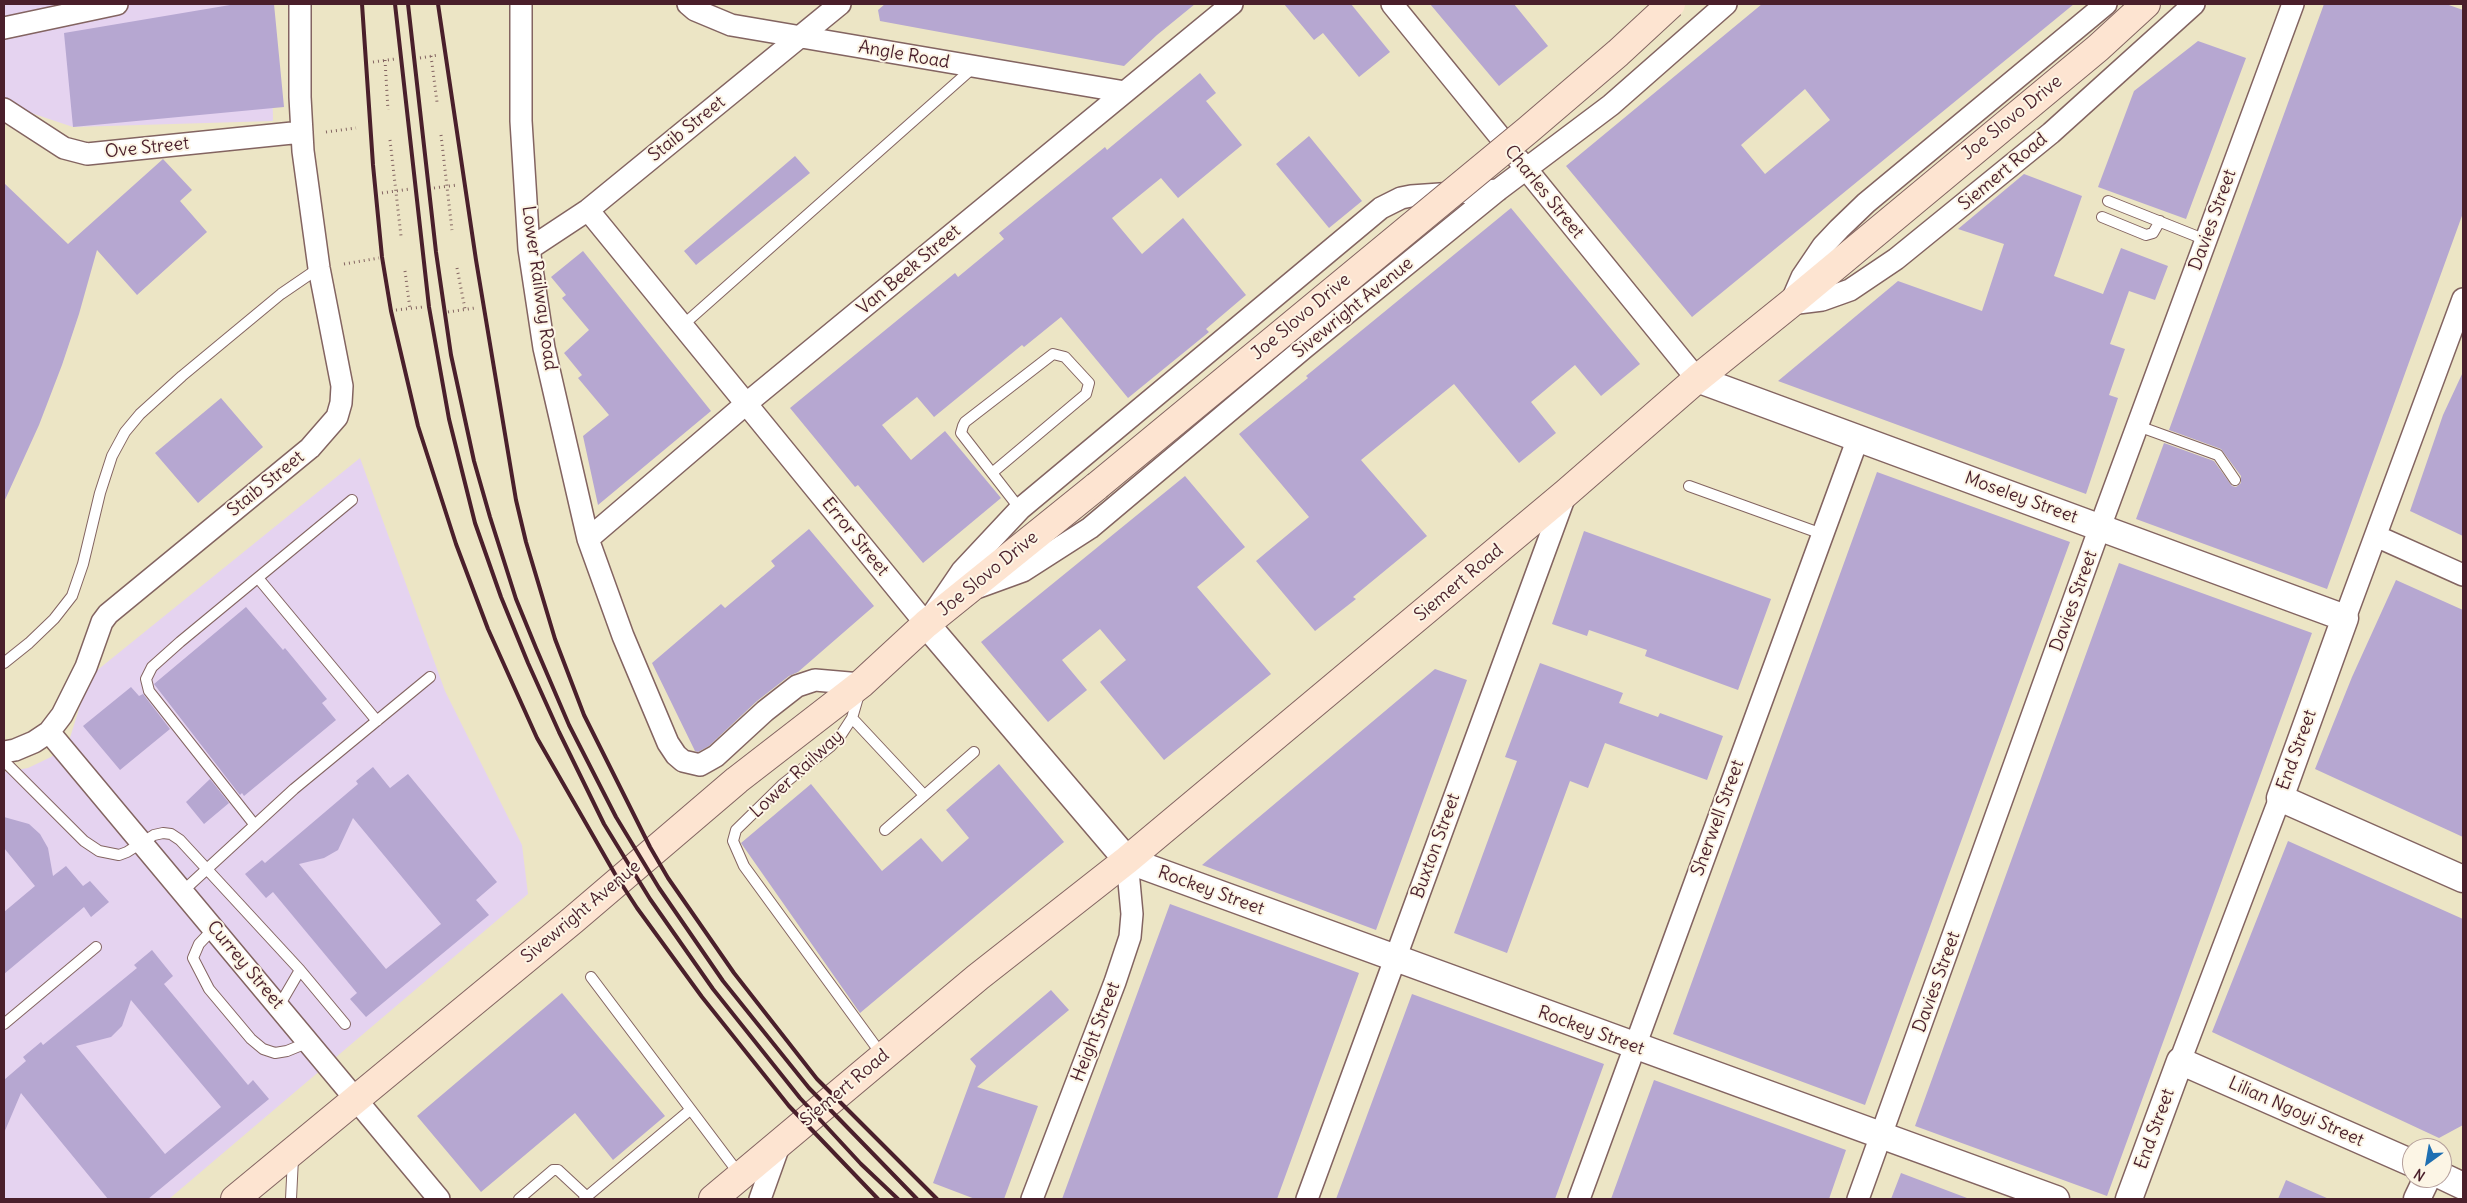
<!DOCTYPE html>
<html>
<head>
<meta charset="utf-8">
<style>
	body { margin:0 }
	#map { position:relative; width:2467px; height:1203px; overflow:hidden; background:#ece5c5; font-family:Delius,sans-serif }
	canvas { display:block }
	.frame { position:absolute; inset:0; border:5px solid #4a1f2b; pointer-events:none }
	.north { position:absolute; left:2402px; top:1138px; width:50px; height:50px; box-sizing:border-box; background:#fcf5e5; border:1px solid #b59f9b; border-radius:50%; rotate:212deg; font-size:14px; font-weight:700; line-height:20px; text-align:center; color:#4a1f2b }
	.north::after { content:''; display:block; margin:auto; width:18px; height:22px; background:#1f6fb2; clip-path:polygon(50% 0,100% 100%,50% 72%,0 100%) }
</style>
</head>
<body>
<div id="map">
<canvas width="2467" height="1203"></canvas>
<div class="frame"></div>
<div class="north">N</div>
</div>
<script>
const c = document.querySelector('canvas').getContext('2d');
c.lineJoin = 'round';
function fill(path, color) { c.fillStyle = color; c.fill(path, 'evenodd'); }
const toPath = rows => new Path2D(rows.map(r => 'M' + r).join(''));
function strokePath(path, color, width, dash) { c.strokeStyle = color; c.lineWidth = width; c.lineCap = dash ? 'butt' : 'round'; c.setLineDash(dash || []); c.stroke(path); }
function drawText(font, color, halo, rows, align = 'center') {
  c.font = font + ' Delius,sans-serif'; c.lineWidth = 4; c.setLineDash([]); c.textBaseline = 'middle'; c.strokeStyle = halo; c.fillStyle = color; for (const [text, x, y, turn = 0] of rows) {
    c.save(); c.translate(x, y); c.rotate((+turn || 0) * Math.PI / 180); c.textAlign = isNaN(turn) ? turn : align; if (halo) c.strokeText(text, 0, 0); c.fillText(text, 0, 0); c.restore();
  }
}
fill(toPath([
	[4,4,271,4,273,121,73,127,4,104],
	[360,458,445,691,522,845,528,894,169,1199,4,1199,4,772,28,768,51,757,69,741,84,693,95,672]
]), '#e5d3f0');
fill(toPath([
	[236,4,274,4,284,107,73,127,64,33],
	[885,4,1195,4,1157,35,1124,66,880,21,878,10],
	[1284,4,1351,4,1390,52,1359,77,1323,33,1314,40],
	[1430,4,1514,4,1548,46,1499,86],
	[1762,4,2074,4,1692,317,1566,166],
	[1805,89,1830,120,1765,174,1741,145],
	[2324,4,2446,4,2463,10,2463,213,2327,589,2136,519,2164,443,2214,461,2232,486,2236,487,2241,483,2241,476,2221,449,2169,430],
	[2198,41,2246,58,2186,219,2098,187,2134,91],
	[1200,73,1216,93,1206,101,1242,145,1178,198,1161,178,1112,218,1142,254,1183,218,1246,295,1206,329,1209,332,1128,398,1061,317,1024,347,1022,345,934,417,917,397,882,425,911,460,945,431,1001,498,923,563,858,485,855,487,790,408,955,273,958,277,1004,239,999,233,1105,147,1107,150],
	[1309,136,1362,201,1329,228,1276,164],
	[795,156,810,173,696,265,684,251],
	[163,159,192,190,180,201,207,232,137,295,97,250,79,314,62,365,39,425,4,502,4,183,68,244],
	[2024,174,2082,196,2054,276,2103,294,2121,248,2168,266,2155,300,2129,291,2110,344,2125,349,2109,395,2118,398,2086,494,1778,381,1898,281,1982,311,2004,244,1958,229],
	[1511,208,1640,364,1601,396,1575,365,1531,402,1556,433,1519,463,1454,384,1361,460,1427,536,1353,597,1356,599,1315,631,1256,561,1309,517,1239,434,1308,378,1306,376],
	[583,251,711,411,598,505,583,436,609,415,578,378,582,375,564,353,589,330,562,298,566,295,551,277],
	[2463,372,2463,536,2410,511,2443,415],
	[221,398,263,447,198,503,155,453],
	[1877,472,2070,542,1865,1105,1673,1034],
	[1185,476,1245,547,1197,587,1271,674,1164,760,1100,682,1126,660,1100,629,1062,660,1087,690,1048,722,981,642],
	[809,529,874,606,798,672,789,676,757,701,709,746,698,752,695,751,652,663,721,604,725,608,775,566,771,561],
	[1584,531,1771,599,1738,690,1645,656,1647,650,1589,630,1587,636,1552,624],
	[2119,563,2312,633,2107,1196,1915,1126],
	[2396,580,2463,610,2463,837,2315,769,2352,677],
	[246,607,283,650,285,648,327,699,322,703,336,720,244,796,242,793,240,795,154,684],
	[1540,663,1623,693,1619,703,1658,717,1660,713,1723,736,1707,780,1605,743,1588,788,1570,781,1507,953,1454,933,1517,761,1505,757],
	[1435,669,1467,680,1376,930,1202,865],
	[131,687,139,696,143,694,170,729,120,770,83,726],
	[999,764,1064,842,860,1013,741,843,811,784,882,871,921,838,942,862,969,838,946,810],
	[373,767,390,788,408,774,497,882,476,900,489,915,366,1017,350,999,357,993,273,892,266,898,245,874,262,860,265,863,358,784,356,781],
	[353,818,441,924,386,969,299,864,324,858,338,850],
	[210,779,229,803,204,824,186,802],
	[4,817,29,824,40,834,48,848,53,876,66,866,83,886,90,881,109,902,91,917,84,907,4,974,4,912,35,886,4,848],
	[2288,841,2463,919,2463,1125,2439,1138,2212,1032],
	[1170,904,1359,973,1277,1199,1062,1199],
	[152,950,173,976,164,984,248,1085,253,1080,269,1099,148,1199,108,1199,21,1093,4,1133,4,1080,26,1061,23,1057,41,1042,43,1045,137,968,134,965],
	[131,1000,221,1107,165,1154,76,1046,111,1037,122,1026],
	[1051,990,1069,1010,977,1087,1038,1106,1004,1199,975,1199,933,1183,976,1066,970,1059],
	[562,993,665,1116,613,1160,575,1113,481,1192,417,1116],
	[1412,994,1604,1064,1555,1199,1336,1199],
	[1654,1080,1846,1150,1829,1199,1611,1199],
	[1901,1173,1967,1198,1967,1199,1891,1199],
	[2286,1180,2329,1199,2278,1199]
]), '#b6a7d1');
const service = toPath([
	[2108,201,2206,240],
	[2102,217,2146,235,2153,233,2160,221],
	[683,325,974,67],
	[2138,426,2218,455,2235,480],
	[992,473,1086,394,1089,383,1065,357,1053,354,965,422,963,426,961,433,1020,509],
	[1689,486,1822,534],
	[258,578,377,721],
	[4,663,29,643,54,619,72,596,83,564,100,493,112,456,125,432,140,414,182,376,281,294,319,268],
	[859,694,852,718,841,735,831,746,782,785,736,830,733,841,744,866,882,1055],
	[852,718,924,795],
	[4,761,84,841,99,851,119,855,127,852,154,835,163,833,171,834,180,840,300,970,279,1006],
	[254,824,149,691,146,679,152,667,180,642,352,500],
	[885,830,974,752],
	[183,891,294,789,430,677],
	[214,928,199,944,193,958,209,989,251,1039,263,1049,275,1053,287,1051,309,1042],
	[300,970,345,1024],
	[591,977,740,1175],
	[4,1024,96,947],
	[291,1199,293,1158],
	[519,1199,553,1170,558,1170,587,1197],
	[584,1199,690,1110]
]);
const minor = toPath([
	[521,4,521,121,529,249,544,348,588,539,623,636,668,743,676,755,683,761,700,765,716,756,765,711,797,686,815,680,861,684],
	[688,4,695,10,731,25,1125,92],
	[1392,4,1697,379],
	[4,28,117,4],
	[4,109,64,148,87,154,302,132],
	[588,210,926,624,962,571,1020,509,1381,208,1401,198,1411,196,1498,190],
	[529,249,588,210,840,4],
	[1792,300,1802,277,1823,246,1839,229,1866,203,2106,4],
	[1790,304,1822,300,1850,290,1896,259,2051,133,2194,4],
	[2376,536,2463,575],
	[588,539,747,403,1232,4],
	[979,587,1023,571,1090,528,1304,348,1498,190,1611,105,1726,4],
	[2345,618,2463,299],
	[49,732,439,1199],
	[4,752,15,750,34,742,49,732,62,715,86,667,102,622,108,614,310,448,337,417,341,403,342,386,319,268,303,151,300,97,300,4],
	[2180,1061,2280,798],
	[760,1199,780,1143],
	[1032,1199,1115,982,1130,937,1132,914,1127,860],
	[1307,1199,1566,493],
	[1579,1199,1858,438],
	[1858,1199,2100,527,2293,4]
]);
const tertiary = toPath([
	[1697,379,2345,618,2280,798,2463,879],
	[926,624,1127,860,2056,1199],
	[2442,1176,2463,1186],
	[2129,1199,2180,1061,2412,1163],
	[2417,1199,2427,1178]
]);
const secondary = toPath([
	[235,1199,573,920,737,780,861,684,926,624,1097,486],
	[713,1199,978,977,1127,860,1566,493,1697,379,1790,304,2098,48,2146,4]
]);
strokePath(service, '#836461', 12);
strokePath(minor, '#836461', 24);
strokePath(tertiary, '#836461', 29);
strokePath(secondary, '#836461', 30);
strokePath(toPath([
	[431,56,437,102],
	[420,58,438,55],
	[385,60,388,110],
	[373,62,395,59],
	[326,132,356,128],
	[441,135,452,230],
	[390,140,401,236],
	[434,188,457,185],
	[382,193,410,189],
	[344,264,379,258],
	[457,268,465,309],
	[405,271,410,309],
	[396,310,423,307],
	[448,312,475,308]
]), '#836461', 3, [1, 4]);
strokePath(service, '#fff', 10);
strokePath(minor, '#fff', 21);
strokePath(tertiary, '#fff', 26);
strokePath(secondary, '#fde4d1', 28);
strokePath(toPath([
	[362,4,373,165,382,257,391,311,418,426,456,544,488,629,537,738,615,874,637,908,702,997,789,1106,878,1199],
	[395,4,429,307,449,419,475,523,501,597,528,663,559,732,604,824,650,899,713,989,800,1098,861,1164,898,1199],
	[408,4,436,252,451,355,474,461,490,517,516,599,536,648,569,725,616,817,659,888,723,981,809,1088,917,1199],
	[438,4,476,260,516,500,526,542,555,639,584,715,650,847,668,878,734,973,817,1079,937,1199]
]), '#4a1f2b', 4);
const secondaryBridge = toPath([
	[1097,486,1528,130,1618,53,1671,4]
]);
strokePath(secondaryBridge, '#836461', 30, []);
strokePath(secondaryBridge, '#fde4d1', 28);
drawText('18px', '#4a1f2b', '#fcf5e5', [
	["Angle Road",904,55,10],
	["Joe Slovo Drive",2012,118,-39],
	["Staib Street",687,129,-39],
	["Ove Street",147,148,-6],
	["Siemert Road",2003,172,-40],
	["Charles Street",1544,192,51],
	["Davies Street",2213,220,-70],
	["Van Beek Street",909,270,-40],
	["Lower Railway Road",539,288,82],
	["Sivewright Avenue",1353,308,-39],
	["Joe Slovo Drive",1301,317,-40],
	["Staib Street",266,484,-39],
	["Moseley Street",2021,498,20],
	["Error Street",855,537,51],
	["Joe Slovo Drive",988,574,-39],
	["Siemert Road",1459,583,-40],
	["Davies Street",2074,601,-70],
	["End Street",2297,750,-70],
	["Lower Railway",797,774,-43],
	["Sherwell Street",1718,818,-70],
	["Buxton Street",1436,846,-70],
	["Rockey Street",1211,891,20],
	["Sivewright Avenue",581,912,-40],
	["Currey Street",245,965,50],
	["Davies Street",1937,982,-70],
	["Rockey Street",1591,1031,20],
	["Height Street",1096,1032,-69],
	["Siemert Road",845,1088,-40],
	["Lilian Ngoyi Street",2296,1112,24],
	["End Street",2155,1129,-70]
]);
</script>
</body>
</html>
